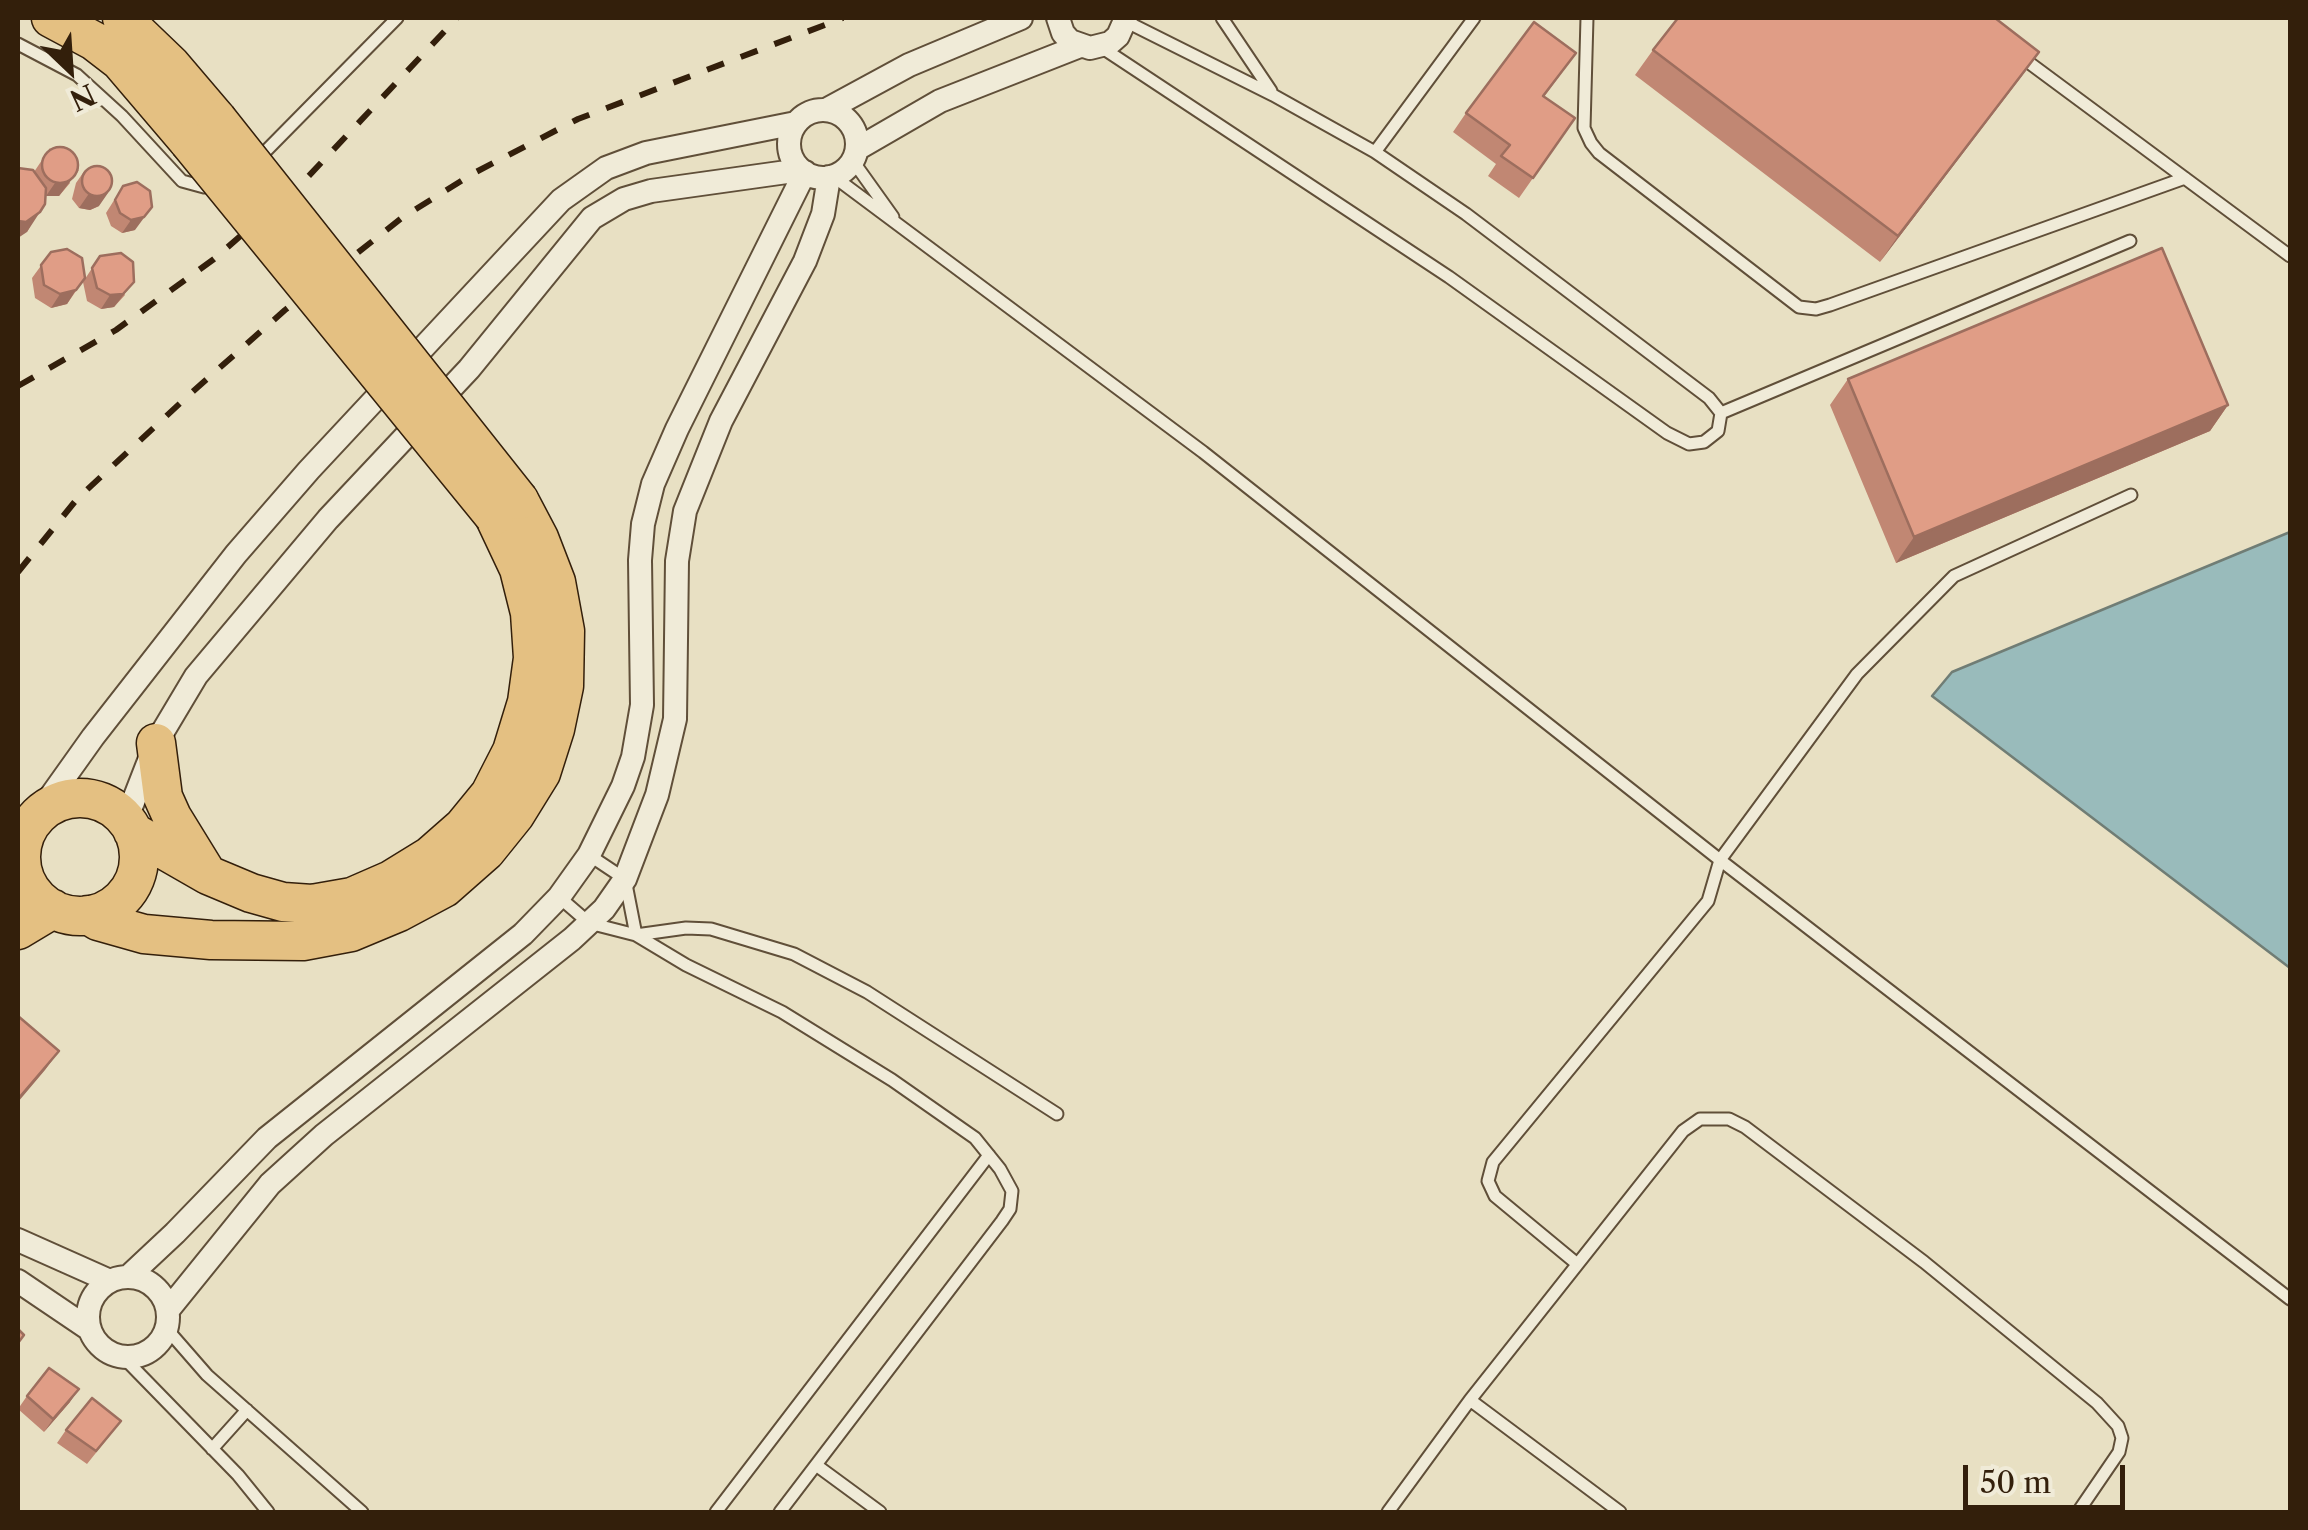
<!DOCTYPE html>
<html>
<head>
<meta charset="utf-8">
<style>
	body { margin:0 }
	#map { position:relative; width:2308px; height:1530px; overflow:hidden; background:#e8e0c3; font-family:"Libre Caslon Text",serif }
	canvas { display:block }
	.frame { position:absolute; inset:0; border:20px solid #331f0b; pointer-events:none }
	.north { position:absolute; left:20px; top:20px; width:100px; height:100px; -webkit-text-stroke:8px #f0ebd8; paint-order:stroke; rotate:155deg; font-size:28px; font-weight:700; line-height:40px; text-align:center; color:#331f0b }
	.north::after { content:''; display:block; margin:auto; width:35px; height:45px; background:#331f0b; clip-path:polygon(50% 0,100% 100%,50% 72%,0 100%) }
	.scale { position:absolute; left:1963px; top:1465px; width:162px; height:45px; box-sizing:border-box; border:5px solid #331f0b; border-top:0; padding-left:12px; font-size:30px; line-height:35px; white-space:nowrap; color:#331f0b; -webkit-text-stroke:8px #f0ebd8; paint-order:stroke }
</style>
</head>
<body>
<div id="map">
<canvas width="2308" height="1530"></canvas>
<div class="frame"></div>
<div class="north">N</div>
<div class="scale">50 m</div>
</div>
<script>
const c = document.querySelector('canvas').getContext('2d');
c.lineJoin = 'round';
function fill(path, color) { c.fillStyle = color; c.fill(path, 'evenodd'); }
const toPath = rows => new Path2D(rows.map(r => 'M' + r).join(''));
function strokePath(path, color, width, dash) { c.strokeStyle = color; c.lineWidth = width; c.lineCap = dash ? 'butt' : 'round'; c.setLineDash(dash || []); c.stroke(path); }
const water = toPath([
	[2290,532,2290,968,1932,696,1952,672,2290,532]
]);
fill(water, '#9bb');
strokePath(water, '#707d75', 2.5);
const service = toPath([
	[1222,18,1271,91],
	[1587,18,1584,128,1591,143,1599,153,1799,307,1816,309,1830,305,2185,178],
	[18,44,77,75,122,116,182,181,204,187,215,185],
	[1101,47,1449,277,1667,433,1689,444,1704,442,1718,431,1721,413,1709,398,1466,214,1375,152,1273,95,1125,21],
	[2020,56,2290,256],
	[1375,152,1474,18],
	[256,161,397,18],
	[853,161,893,217],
	[833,176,1203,452,1720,860,2290,1299],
	[1721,413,2130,241],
	[589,855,625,879,636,935],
	[559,897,589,923,636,935,686,965,782,1012,892,1080,975,1138,1000,1169,1012,1191,1010,1209,1002,1221,780,1512],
	[636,935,686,928,711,929,794,954,867,992,1057,1114],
	[1576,1263,1495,1196,1488,1181,1493,1162,1708,901,1720,860,1857,674,1954,576,2131,495],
	[166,1328,207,1375,362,1512],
	[123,1357,238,1475,268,1512],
	[1470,1400,1683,1131,1700,1119,1729,1119,1745,1127,1924,1262,2097,1403,2118,1426,2122,1438,2119,1452,2078,1512],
	[212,1449,247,1410],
	[816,1465,880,1512],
	[716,1512,989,1155],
	[1388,1512,1470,1400,1620,1512]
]);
const minor = toPath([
	[1058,18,1063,33,1070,41,1090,48,1110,43,1118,36,1126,18],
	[826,110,909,65,1021,18],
	'789 144a34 34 0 1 1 68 0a34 34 0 1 1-68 0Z',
	[857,149,940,101,1080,46],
	[36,817,93,737,236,554,309,470,561,200,606,168,646,153,796,123],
	[126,820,156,743,196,676,328,519,469,369,592,218,624,199,651,191,801,170],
	[18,1240,110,1281],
	[128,1277,175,1233,267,1138,523,934,559,897,589,855,623,786,633,757,642,705,640,560,643,524,653,484,677,429,805,172],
	'88 1317a40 40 0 1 1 80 0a40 40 0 1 1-80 0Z',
	[18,1281,89,1329],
	[168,1310,270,1184,324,1135,572,939,604,909,625,879,657,795,675,719,677,561,685,511,721,421,805,261,823,214,829,177]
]);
const primary = toPath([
	[51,18,94,41,120,61,189,142],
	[122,18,171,65,217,119],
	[156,743,163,797,172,817,204,869],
	'21 857a59 59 0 1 1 118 0a59 59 0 1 1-118 0Z',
	[133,832,208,875,251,893,283,902,312,904,352,897,391,880,430,856,463,827,490,794,512,751,527,702,533,658,530,613,519,569,494,516],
	[88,915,98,921,144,934,211,940,303,941,351,932,399,912,444,888,486,851,515,815,541,773,555,729,564,686,565,631,556,582,539,538,519,500],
	[18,930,53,909]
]);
strokePath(service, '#604f39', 15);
strokePath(minor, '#604f39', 26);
strokePath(primary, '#331f0b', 41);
strokePath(service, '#f0ebd8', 11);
strokePath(minor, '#f0ebd8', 22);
strokePath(primary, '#e4c082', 38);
strokePath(toPath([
	[18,386,116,330,214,259,305,180,457,18],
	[18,572,77,499,190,394,285,310,403,217,474,173,578,119,843,18]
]), '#331f0b', 6, [18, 18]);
const primaryBridge = toPath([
	[217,119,519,500],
	[189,142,494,516]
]);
strokePath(primaryBridge, '#331f0b', 41, []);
strokePath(primaryBridge, '#e4c082', 38);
fill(toPath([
	[1653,50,2039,52,1880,262,1635,75],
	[1576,53,1544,97,1575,118,1519,198,1488,176,1496,164,1453,132,1466,113],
	[50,148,70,183,59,196,46,196,27,232,34,172],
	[85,170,99,206,90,210,79,208,72,199,76,183],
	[123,186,135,230,122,233,111,226,106,213],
	[51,252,85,278,67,304,51,308,35,298,32,278],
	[100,256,125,295,114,307,101,309,87,301,83,282],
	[1848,379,2228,405,2210,431,1896,563,1830,405],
	[27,1396,70,1402,44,1432,18,1409],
	[66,1430,111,1434,87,1464,57,1443]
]), '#c18773');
fill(toPath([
	[2039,52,2021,77,1880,262,1898,236],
	[79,170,59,196,46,196,55,183],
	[108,193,99,206,90,210,79,208,88,195],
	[152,207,135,230,122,233,131,220],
	[40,212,27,232,18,238,18,221],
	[134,282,114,307,101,309,110,295],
	[76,290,67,304,51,308,60,294],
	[2228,405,2210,431,1896,563,1914,537],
	[59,1051,45,1070,18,1102,18,1099],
	[79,1389,70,1402,44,1432,53,1419]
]), '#9d6e5e');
const building = toPath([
	[1678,18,1995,18,2039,52,1898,236,1653,50,1678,18],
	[1534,22,1576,53,1543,96,1575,118,1533,178,1501,156,1510,145,1466,113,1534,22],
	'42 165a18 18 0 1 1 36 0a18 18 0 1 1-36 0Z',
	'82 181a15 15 0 1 1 30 0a15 15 0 1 1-30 0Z',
	[18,168,33,170,46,188,45,204,40,212,26,222,18,221,18,168],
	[137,182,150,191,152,207,144,217,131,220,120,213,115,200,123,186,137,182],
	[2162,248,2228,405,1914,537,1848,379,2162,248],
	[67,249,82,258,85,278,76,290,60,294,44,285,41,265,51,252,67,249],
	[121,253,133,262,134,282,123,294,110,295,97,288,92,268,100,256,121,253],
	[18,1016,59,1051,18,1099,18,1016],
	[18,1329,24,1335,18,1343,18,1329],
	[49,1368,79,1389,53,1419,27,1396,49,1368],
	[92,1398,121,1421,96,1451,66,1430,92,1398]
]);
fill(building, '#e09d86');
strokePath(building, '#9d6e5e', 2.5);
</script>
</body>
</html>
